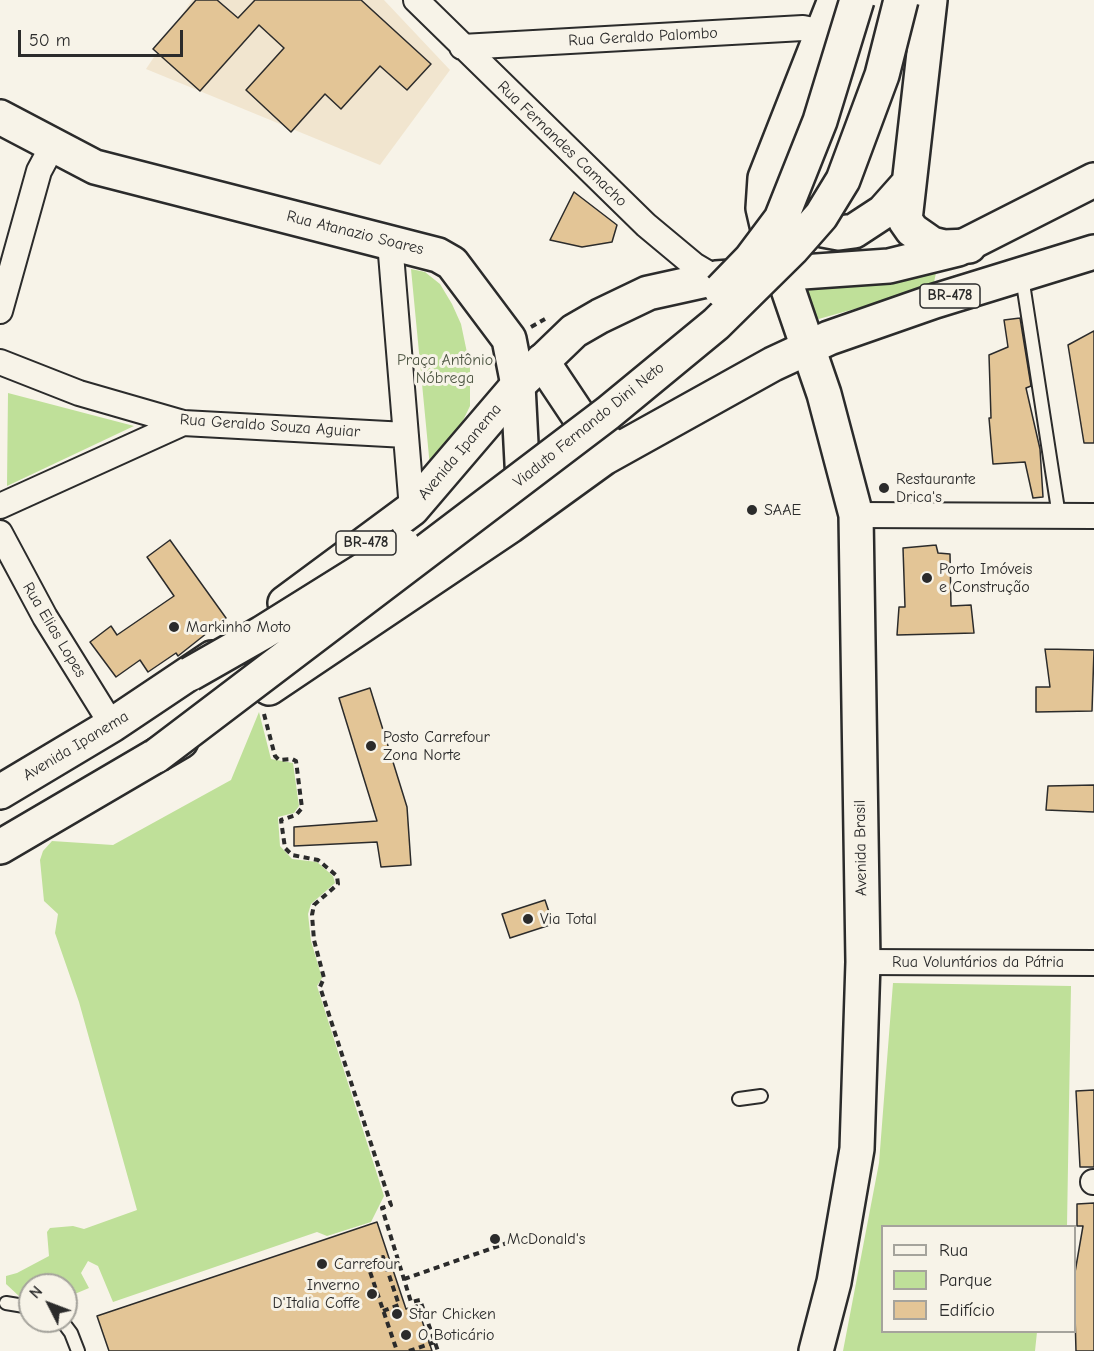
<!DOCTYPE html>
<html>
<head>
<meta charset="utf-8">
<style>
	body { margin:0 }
	#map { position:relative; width:1094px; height:1351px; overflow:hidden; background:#f7f3e8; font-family:"Comic Neue",sans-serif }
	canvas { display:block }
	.legend { position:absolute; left:881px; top:1225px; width:195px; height:108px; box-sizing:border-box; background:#f7f3e8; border:2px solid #a5a39c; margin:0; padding:8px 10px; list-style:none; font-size:18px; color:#2b2b2b }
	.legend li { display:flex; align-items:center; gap:12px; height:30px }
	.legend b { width:30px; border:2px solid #a5a39c }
	.north { position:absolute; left:18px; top:1273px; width:60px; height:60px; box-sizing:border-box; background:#f7f3e8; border:2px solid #a5a39c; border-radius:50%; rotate:312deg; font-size:16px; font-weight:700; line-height:24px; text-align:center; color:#2b2b2b }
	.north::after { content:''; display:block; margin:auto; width:21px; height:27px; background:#2b2b2b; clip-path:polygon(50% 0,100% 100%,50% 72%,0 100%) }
	.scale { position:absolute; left:18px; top:30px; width:165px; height:27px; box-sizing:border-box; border:3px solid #2b2b2b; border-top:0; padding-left:8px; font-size:18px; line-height:21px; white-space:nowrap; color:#2b2b2b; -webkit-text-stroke:4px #f7f3e8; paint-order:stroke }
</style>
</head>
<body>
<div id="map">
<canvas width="1094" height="1351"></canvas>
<ul class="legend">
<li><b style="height:8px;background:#f7f3e8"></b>Rua</li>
<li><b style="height:16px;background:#bfe099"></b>Parque</li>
<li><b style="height:16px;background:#e3c596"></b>Edifício</li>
</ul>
<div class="north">N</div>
<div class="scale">50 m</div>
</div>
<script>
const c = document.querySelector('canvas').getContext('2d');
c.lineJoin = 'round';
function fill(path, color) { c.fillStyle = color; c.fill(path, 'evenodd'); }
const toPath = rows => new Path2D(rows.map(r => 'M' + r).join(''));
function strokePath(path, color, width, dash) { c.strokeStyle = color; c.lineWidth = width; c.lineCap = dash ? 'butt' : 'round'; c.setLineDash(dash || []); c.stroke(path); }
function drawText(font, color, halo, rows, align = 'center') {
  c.font = font + ' "Comic Neue",sans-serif'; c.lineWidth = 6; c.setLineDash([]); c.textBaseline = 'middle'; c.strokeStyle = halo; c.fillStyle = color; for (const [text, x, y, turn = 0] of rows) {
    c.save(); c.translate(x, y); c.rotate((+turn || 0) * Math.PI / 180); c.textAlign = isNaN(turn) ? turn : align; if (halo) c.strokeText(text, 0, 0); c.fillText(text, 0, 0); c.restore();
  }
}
fill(toPath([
	[192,0,384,0,450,70,380,165,146,69]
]), '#f1e5cf');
fill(toPath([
	[411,269,425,272,440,284,452,304,461,324,470,367,470,406,454,439,430,467],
	[936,273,933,287,815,320,803,291],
	[8,393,134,426,7,486],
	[259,712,271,759,293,763,299,806,294,813,278,817,280,846,292,859,317,862,333,876,335,883,311,904,308,914,311,941,322,978,317,986,384,1196,371,1222,327,1236,317,1232,113,1302,98,1266,88,1261,81,1273,89,1288,70,1296,66,1295,66,1285,30,1285,30,1294,20,1297,6,1284,6,1276,17,1273,49,1256,47,1232,50,1228,73,1226,84,1229,137,1210,79,1002,55,933,58,914,44,901,40,860,43,851,52,841,113,845,231,780],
	[893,983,1071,986,1067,1226,882,1226,882,1332,1037,1332,1035,1351,843,1351,879,1163]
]), '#bfe099');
const building = toPath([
	[196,0,217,0,238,18,255,0,361,0,431,64,407,90,380,66,341,109,325,94,291,132,246,90,284,48,259,25,200,91,153,49,196,0],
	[574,192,617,225,612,242,582,247,550,240,574,192],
	[1020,318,1031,386,1026,388,1040,449,1043,497,1033,498,1025,462,993,464,989,418,991,418,989,355,1008,347,1004,320,1020,318],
	[1094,331,1094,443,1084,443,1068,345,1094,331],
	[170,540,226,618,178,656,176,653,148,672,140,660,116,677,90,642,111,626,117,635,174,596,147,557,170,540],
	[936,545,938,553,950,554,951,606,971,605,974,633,897,635,899,607,905,607,903,548,936,545],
	[1045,649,1094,650,1092,711,1036,712,1036,687,1050,687,1045,649],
	[370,688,407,807,411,865,381,867,377,842,294,846,294,827,377,821,339,698,370,688],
	[1094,785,1094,812,1046,810,1048,786,1094,785],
	[545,900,553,924,510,938,502,914,545,900],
	[1094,1090,1094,1167,1080,1167,1076,1091,1094,1090],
	[1094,1203,1094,1351,1076,1351,1074,1278,1083,1226,1077,1226,1077,1204,1094,1203],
	[377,1222,406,1309,417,1305,432,1351,109,1351,97,1316,377,1222]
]);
fill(building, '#e3c596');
strokePath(building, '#2b2b2b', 1.5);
const service = toPath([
	[1022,277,1059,516],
	[739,1099,761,1096],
	[6,1303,30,1307],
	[62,1321,71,1333,78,1351]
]);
const minor = toPath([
	[416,0,646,225,694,265,716,278],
	[462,47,803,28,823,32],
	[390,242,412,509],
	[0,311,39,171,53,145],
	[0,362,79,393,183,423,406,435],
	[0,506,183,423],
	[856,515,1094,516],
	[0,533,45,617,112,725],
	[863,962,1094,963],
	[1093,1182,1094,1182]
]);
const secondary = toPath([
	[930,0,905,220,912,230,932,244,944,247,969,246],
	[0,117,95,167,438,255,452,263,509,339,518,385,524,502],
	[791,211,823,230,839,233,854,231,883,212,907,185],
	[542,361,594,439,609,443],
	[816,1351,834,1282,857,1149,863,962,856,515,824,394,769,234,763,208,765,178,835,0]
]);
const primary = toPath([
	[285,603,412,509,518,385,574,331,600,316,648,293,716,278,889,266,958,249,1094,180],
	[269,688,510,526,604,458,773,364,829,338,935,301,1094,252],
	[0,792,112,725,212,658],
	[0,847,181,741]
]);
strokePath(service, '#2b2b2b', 16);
strokePath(minor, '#2b2b2b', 28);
strokePath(secondary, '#2b2b2b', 38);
strokePath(primary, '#2b2b2b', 38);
strokePath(toPath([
	[531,327,545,319],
	[264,714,275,756,279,760,292,759,296,761,302,808,296,815,281,820,285,848,292,855,318,860,337,876,338,884,314,905,312,915,314,940,324,978,320,987,391,1205,382,1208,411,1302,420,1300,438,1351],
	[404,1279,527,1236],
	[383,1311,399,1305,383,1257,367,1263,397,1351],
	[433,1338,447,1333],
	[409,1351,435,1342]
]), '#2b2b2b', 4, [6, 4.5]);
strokePath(service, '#f7f3e8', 12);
strokePath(minor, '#f7f3e8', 24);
strokePath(secondary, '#f7f3e8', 33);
strokePath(primary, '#f7f3e8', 33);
const secondaryBridge = toPath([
	[721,290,751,259,781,219,820,121,857,0],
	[190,674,262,633,403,545],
	[156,756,608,413,716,324,792,249,821,216,843,180,882,75,901,0]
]);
strokePath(secondaryBridge, '#2b2b2b', 38, []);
strokePath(secondaryBridge, '#f7f3e8', 33);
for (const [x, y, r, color] of [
	[884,488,6,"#2b2b2b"],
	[752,510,6,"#2b2b2b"],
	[927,578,6,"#2b2b2b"],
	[174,627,6,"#2b2b2b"],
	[371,746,6,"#2b2b2b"],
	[528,919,6,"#2b2b2b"],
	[495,1239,6,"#2b2b2b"],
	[322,1264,6,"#2b2b2b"],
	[372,1294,6,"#2b2b2b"],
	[397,1314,6,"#2b2b2b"],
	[406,1335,6,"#2b2b2b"]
]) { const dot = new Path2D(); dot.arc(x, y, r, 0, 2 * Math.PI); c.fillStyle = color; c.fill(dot); strokePath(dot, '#f7f3e8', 2); }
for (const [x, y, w] of [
	[950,296,60],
	[366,543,60]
]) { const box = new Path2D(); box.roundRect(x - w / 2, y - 12, w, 24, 4.5); c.fillStyle = '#f7f3e8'; c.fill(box); strokePath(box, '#2b2b2b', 1.5); }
drawText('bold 15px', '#2b2b2b', null, [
	["BR-478",950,296],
	["BR-478",366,543]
]);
drawText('16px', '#2b2b2b', '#f7f3e8', [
	["Rua Geraldo Palombo",643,37,-3],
	["Rua Fernandes Camacho",562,144,44],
	["Rua Atanazio Soares",355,233,14],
	["Viaduto Fernando Dini Neto",589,425,-39],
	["Rua Geraldo Souza Aguiar",270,426,4],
	["Avenida Ipanema",460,452,-50],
	["Rua Elias Lopes",54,630,59],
	["Avenida Ipanema",76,746,-31],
	["Avenida Brasil",861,848,-91],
	["Rua Voluntários da Pátria",978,962]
]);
drawText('16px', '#505846', '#f7f3e8', [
	["Praça Antônio",445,360],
	["Nóbrega",445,378]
]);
drawText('16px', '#2b2b2b', '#f7f3e8', [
	["Restaurante",896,479],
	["Drica's",896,497],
	["SAAE",764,510],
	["Porto Imóveis",939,569],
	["e Construção",939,587],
	["Markinho Moto",186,627],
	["Posto Carrefour",383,737],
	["Zona Norte",383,755],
	["Via Total",540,919],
	["McDonald's",507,1239],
	["Carrefour",334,1264],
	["Inverno",360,1285,"right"],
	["D'Italia Coffe",360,1303,"right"],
	["Star Chicken",409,1314],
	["O Boticário",418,1335]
], 'left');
</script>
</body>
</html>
